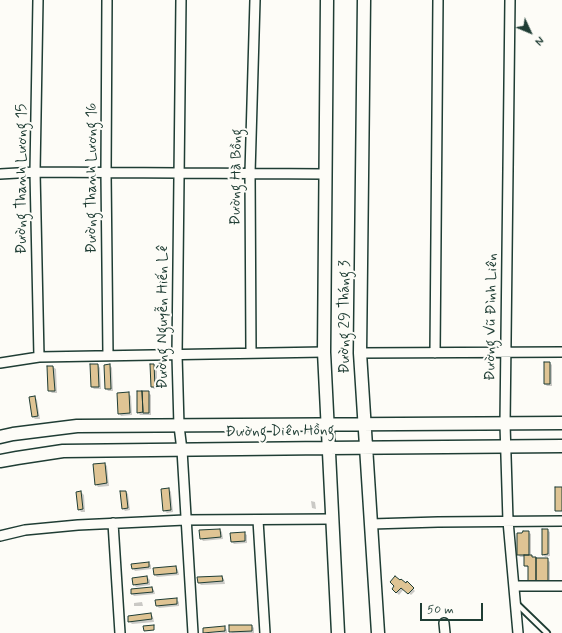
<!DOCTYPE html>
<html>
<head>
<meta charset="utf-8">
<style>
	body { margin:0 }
	#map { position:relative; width:562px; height:633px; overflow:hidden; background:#fdfcf7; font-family:Mynerve,sans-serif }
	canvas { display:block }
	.north { position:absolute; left:510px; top:12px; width:40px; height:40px; -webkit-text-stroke:3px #fdfcf7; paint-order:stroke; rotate:134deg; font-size:11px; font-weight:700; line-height:16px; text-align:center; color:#1f3d34 }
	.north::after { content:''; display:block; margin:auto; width:14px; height:18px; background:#1f3d34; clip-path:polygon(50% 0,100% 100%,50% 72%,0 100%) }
	.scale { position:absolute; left:420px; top:603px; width:63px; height:18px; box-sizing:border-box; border:2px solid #1f3d34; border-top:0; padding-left:5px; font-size:12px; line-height:14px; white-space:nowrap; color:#1f3d34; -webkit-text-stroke:3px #fdfcf7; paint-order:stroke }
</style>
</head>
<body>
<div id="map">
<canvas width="562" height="633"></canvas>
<div class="north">N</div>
<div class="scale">50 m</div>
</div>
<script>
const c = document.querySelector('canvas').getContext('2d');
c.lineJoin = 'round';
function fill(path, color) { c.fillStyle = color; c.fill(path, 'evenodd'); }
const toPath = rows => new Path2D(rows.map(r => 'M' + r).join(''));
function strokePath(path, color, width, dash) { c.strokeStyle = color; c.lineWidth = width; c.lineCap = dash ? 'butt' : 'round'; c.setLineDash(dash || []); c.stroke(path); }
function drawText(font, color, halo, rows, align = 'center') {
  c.font = font + ' Mynerve,sans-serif'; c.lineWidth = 4; c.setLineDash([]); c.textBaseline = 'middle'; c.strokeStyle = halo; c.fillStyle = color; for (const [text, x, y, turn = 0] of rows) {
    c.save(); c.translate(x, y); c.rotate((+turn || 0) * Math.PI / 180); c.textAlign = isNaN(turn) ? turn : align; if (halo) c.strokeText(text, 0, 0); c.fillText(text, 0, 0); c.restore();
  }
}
fill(toPath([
	[550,363,552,365,552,386,547,386,545,384],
	[98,365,100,368,101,389,94,389,92,387],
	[110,365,112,368,113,391,108,391,106,388],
	[151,365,154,365,157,367,157,389,154,389,152,387],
	[53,367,56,369,57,393,52,393,49,390],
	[148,392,151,395,151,415,140,415,138,412],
	[128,393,131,396,132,415,121,416,119,413],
	[35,397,37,400,40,419,35,419,33,417],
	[105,464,107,466,109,486,98,487,96,484],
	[169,489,171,492,173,512,167,513,164,510],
	[81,492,84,495,85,512,81,512,79,509],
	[126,492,128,494,130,510,125,511,123,508],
	[311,501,315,502,316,509,312,508],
	[220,530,222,532,223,539,203,541,201,538],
	[547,530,550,532,550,556,545,557,543,554],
	[528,532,531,534,531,556,534,558,547,559,550,562,550,583,531,583,529,581,529,568,525,566,525,557,520,557,518,554],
	[244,533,247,535,247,543,234,544,232,542],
	[149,563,151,565,151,569,135,571,133,568],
	[176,567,178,570,179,575,157,577,155,575],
	[147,577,150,580,150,585,136,587,134,584],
	[222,577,224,579,225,584,201,585,199,583],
	[400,582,406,584,407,583,415,591,411,595,404,589,399,595,393,589],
	[152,588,154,590,155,594,134,596,132,594],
	[176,599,179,602,179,606,159,608,157,606],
	[142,602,143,606,134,606,134,603],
	[151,614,153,617,154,622,132,624,129,621],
	[252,626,254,628,254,633,232,633,230,631],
	[225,627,227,630,227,633,204,632]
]), '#0003');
const building = toPath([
	[544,362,550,362,550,384,544,384,544,362],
	[90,364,98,364,99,387,91,387,90,364],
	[110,364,111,389,105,389,104,365,110,364],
	[150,364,154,364,155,387,151,387,150,364],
	[47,366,53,366,55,391,48,391,47,366],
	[137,391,142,391,143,412,137,413,137,391],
	[142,391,149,391,149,413,143,413,142,391],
	[129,392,130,413,118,414,117,393,129,392],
	[35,396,38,416,32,417,29,397,35,396],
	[105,463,107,483,95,485,93,464,105,463],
	[555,487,562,487,562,511,555,511,555,487],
	[169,488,171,510,163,511,161,489,169,488],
	[81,491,83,509,78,510,76,492,81,491],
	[120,491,126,491,128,508,122,509,120,491],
	[220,529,221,537,200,539,199,530,220,529],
	[542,529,548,529,548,554,542,555,542,529],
	[523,531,529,531,529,555,517,555,517,533,522,533,523,531],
	[245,532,245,541,231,542,230,533,245,532],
	[524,555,532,555,532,557,536,557,536,581,528,581,528,566,524,566,524,555],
	[536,558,548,558,548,581,536,581,536,558],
	[149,562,149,567,132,569,131,564,149,562],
	[176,566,177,573,154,575,153,568,176,566],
	[147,576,148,583,133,585,132,578,147,576],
	[222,576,223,581,198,583,197,577,222,576],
	[395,576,400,580,401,579,406,583,407,581,414,588,408,594,401,588,396,593,392,589,394,586,390,582,395,576],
	[152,587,153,592,131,594,131,589,152,587],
	[177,598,177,604,156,606,155,600,177,598],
	[151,613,152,619,128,622,128,616,151,613],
	[154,625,154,630,144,631,143,626,154,625],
	[229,625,252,625,252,631,229,632,229,625],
	[225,626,225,631,203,633,203,628,225,626]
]);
fill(building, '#dfc494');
strokePath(building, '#1f3d34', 1);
const lane = toPath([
	[517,604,547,633]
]);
const street = toPath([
	[38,0,35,172,39,357],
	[107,0,106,173,108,356],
	[181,0,177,355,179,426,182,450,193,633],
	[510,0,505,424,508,521,518,633],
	[0,174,35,172,325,174],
	[251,353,250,173,255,0],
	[360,353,562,352],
	[435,353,438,0],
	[0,363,39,357,324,352],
	[258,520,265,633],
	[113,523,120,633],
	[371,524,438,522,562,521],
	[0,536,25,530,78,525,185,520,332,519],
	[514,586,562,586],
	[444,623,445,633]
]);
const secondary = toPath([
	[327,0,324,352,338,633],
	[364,0,360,353,378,633],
	[0,437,13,434,77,426,562,423],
	[0,461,17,458,63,451,328,448,562,446]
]);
strokePath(lane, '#1f3d34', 8);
strokePath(street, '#1f3d34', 12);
strokePath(secondary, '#1f3d34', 15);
strokePath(lane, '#fdfcf7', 4.5);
strokePath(street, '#fdfcf7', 9);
strokePath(secondary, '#fdfcf7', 12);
drawText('15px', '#1f3d34', '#fdfcf7', [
	["Đường Hà Bồng",237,177,-89],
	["Đường Thanh Lương 16",93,178,-90],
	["Đường Thanh Lương 15",23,179,-90],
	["Đường Nguyễn Hiến Lê",164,317,-90],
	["Đường 29 Tháng 3",346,317,-90],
	["Đường Vũ Đình Liên",492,317,-89],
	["Đường Diên Hồng",280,432,-1]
]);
</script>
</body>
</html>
